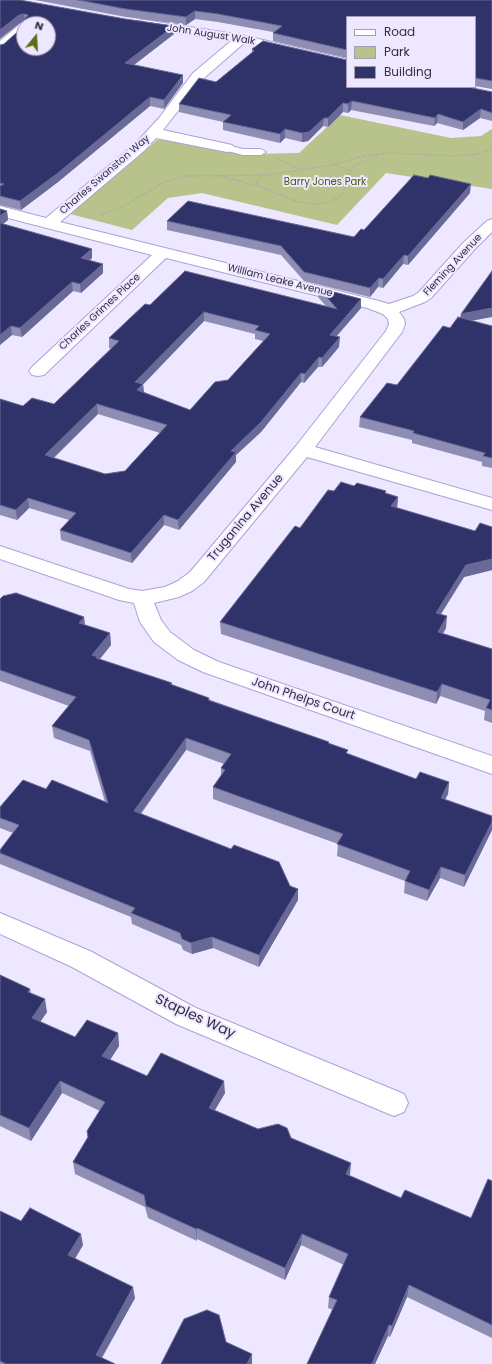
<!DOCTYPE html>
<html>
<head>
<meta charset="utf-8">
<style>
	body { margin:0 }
	#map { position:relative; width:492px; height:1364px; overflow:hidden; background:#ede7ff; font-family:Poppins,sans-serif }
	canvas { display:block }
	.legend { position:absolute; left:346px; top:16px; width:130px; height:72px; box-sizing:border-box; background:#ede7ff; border:1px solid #a39cb4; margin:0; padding:5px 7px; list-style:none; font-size:12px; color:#332c43 }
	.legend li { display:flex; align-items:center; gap:8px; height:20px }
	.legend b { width:20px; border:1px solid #a39cb4 }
	.north { position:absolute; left:16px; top:16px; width:40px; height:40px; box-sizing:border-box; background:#ede7ff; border:1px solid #a39cb4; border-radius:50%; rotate:18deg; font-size:11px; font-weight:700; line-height:16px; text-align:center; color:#332c43 }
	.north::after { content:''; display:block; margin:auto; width:14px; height:18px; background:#5f6c15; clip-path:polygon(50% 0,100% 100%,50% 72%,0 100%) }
</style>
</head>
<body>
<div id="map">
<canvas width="492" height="1364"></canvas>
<ul class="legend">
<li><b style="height:5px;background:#fff"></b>Road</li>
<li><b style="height:11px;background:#b7c38b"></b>Park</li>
<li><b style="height:11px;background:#30336a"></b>Building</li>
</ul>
<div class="north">N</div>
</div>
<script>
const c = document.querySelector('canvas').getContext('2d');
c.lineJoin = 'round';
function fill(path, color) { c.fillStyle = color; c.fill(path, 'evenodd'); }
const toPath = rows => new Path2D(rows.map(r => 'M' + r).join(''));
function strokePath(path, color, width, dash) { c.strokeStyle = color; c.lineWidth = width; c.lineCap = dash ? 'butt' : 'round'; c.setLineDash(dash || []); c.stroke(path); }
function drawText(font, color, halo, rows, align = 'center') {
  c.font = font + ' Poppins,sans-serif'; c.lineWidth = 4; c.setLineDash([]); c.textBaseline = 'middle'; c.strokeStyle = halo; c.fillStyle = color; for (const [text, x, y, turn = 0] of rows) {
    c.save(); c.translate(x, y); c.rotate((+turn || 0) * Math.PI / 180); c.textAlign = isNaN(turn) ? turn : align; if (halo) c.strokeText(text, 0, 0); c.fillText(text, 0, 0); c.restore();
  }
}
fill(toPath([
	[340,115,451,138,481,136,492,129,492,189,386,173,337,225,202,193,168,198,132,230,70,214,157,140,161,139,235,153,252,154,299,153]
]), '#b7c38b');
const lane = toPath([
	[227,145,243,149,261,149,266,152,261,155,243,155,224,150,222,148,227,145]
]);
const street = toPath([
	[144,20,241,35,347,59,347,67,244,43,203,79,163,130,232,145,234,148,232,151,227,152,156,138,145,150,60,222,379,301,389,304,413,296,419,292,463,243,487,221,492,219,492,232,475,249,431,298,425,302,399,312,404,319,405,324,402,332,315,447,492,498,492,510,307,457,204,582,192,591,179,597,154,603,161,620,170,632,194,650,219,662,492,756,492,774,203,672,178,660,154,642,140,622,134,603,119,600,0,559,0,546,129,589,142,591,165,587,178,581,190,572,296,446,386,331,389,324,388,319,383,314,367,308,166,258,44,375,38,376,32,375,29,371,32,367,152,255,0,216,0,206,46,218,135,144,159,118,193,73,231,41,140,27,138,24,140,21,144,20],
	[24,23,27,24,24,24,24,33,4,51,0,52,0,41,20,24,24,23],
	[0,913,90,951,196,1008,404,1094,408,1103,404,1112,394,1116,384,1112,176,1024,72,967,0,934,0,913]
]);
strokePath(lane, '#b09fd8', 2);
strokePath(street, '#b09fd8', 2);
strokePath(toPath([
	[278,159,296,167,299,170],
	[334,164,350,171],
	[221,176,261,187,298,202,312,204,326,203,341,196,346,186,349,174,354,166,378,155],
	[257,184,256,183,258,180,263,176],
	[100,215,122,207,165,182,184,176,266,175,327,166,369,155,392,153,454,156,476,154,492,149]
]), '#a49db5', 1.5, [1, 2]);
fill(lane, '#fff');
fill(street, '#fff');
fill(toPath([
	[0,0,174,26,174,34,134,65,183,83,164,109,150,106,58,182,21,210,0,205,0,45,4,44,24,26,24,22,20,23],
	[35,0,492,0,492,89,475,86,475,17,347,17,347,58,273,41,273,32,218,22,195,19,186,25,126,17],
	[252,49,347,87,492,92,492,121,480,118,463,130,437,123,434,126,351,110,348,113,343,112,328,127,323,126,308,141,302,142,285,138,280,143,223,130,223,122,179,112,179,104,216,82,252,52],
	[470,193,408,265,403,264,383,288,378,287,370,297,304,281,281,255,167,230,167,221,354,237,364,230],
	[0,209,7,211,8,220,3,224,92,258,90,260,103,273,81,293,73,291,22,337,12,335,0,345],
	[319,288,361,299,361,308,336,336,339,347,322,367,318,367,304,383,301,382,261,432,236,455,236,462,179,530,164,525,132,563,61,540,60,530,69,520,29,508,17,520,0,515,0,399,23,406,54,404,112,349,109,348,109,338,150,305,326,306,318,297],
	[204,321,255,334,255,339,263,341,228,380,190,410,144,392,143,384],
	[98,414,160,433,125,471,105,474,54,458],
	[461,314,472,321,492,326,492,468,482,466,482,462,412,443,412,440,359,427,360,417,397,385,450,328,460,318],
	[354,486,386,493,398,497,397,508,475,531,492,527,492,570,464,577,441,614,446,628,443,634,492,649,492,723,484,720,485,711,440,696,436,704,221,634,220,622,300,528,334,491],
	[0,599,84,617,85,625,110,633,111,645,100,659,172,683,172,685,209,698,210,700,329,742,329,743,348,754,416,779,449,782,448,794,445,800,492,816,492,830,464,887,440,878,427,901,404,893,405,881,337,856,338,844,213,799,213,787,221,775,221,768,224,764,186,750,141,814,290,886,298,889,298,900,259,967,213,948,192,954,183,950,181,945,132,924,131,917,0,864,0,850,13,833,0,828,0,807,46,789,105,802,90,751,54,738,52,726,69,706,0,681],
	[0,975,30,989,31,993,47,1012,40,1022,75,1037,118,1033,119,1046,110,1060,147,1076,225,1093,215,1110,258,1129,291,1138,350,1176,401,1198,471,1218,492,1181,492,1338,407,1297,390,1337,388,1336,375,1364,307,1364,333,1310,328,1308,329,1297,344,1265,301,1245,285,1280,197,1239,197,1241,148,1218,145,1207,75,1174,73,1162,88,1138,100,1111,62,1093,31,1141,0,1126],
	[0,1211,21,1221,83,1245,75,1259,135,1298,102,1358,115,1364,0,1364]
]), '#8e8db4');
fill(toPath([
	[195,11,195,19,186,25,186,17],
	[24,14,24,22,20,23,0,39,0,30,19,15],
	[174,26,174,34,126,71,125,63],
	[183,75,183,83,164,109,164,100],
	[150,97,150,106,58,182,21,210,20,201],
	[352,101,351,110,348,113,348,104],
	[343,103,343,112,328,127,328,118],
	[481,109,480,118,463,130,463,122],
	[438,114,437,123,434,126,435,118],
	[324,118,323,126,308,141,302,142,302,133],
	[285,129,285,138,280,143,280,134],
	[471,184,470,193,408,265,408,256],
	[7,211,8,220,0,226,0,216],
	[92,249,92,258,82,267,81,258],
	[404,255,403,264,383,288,383,279],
	[103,264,103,273,81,293,80,284],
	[379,278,378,287,370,297,370,288],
	[72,282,73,291,22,337,20,328],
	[361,299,361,308,330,344,330,335],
	[492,308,492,317,460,323,461,314],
	[204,312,204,321,136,392,135,382],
	[11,326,12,335,0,345,0,335],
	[340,337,339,347,322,367,322,358],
	[319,357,318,367,304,383,305,374],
	[301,373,301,382,261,432,236,455,236,462,179,530,178,520,231,451],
	[143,384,144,394,137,390],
	[97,404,98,414,46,465,45,455],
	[398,497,397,508,391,506],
	[28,498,29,508,17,520,16,510],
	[164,515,164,525,132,563,131,553],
	[492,559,492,570,464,577,434,625,436,613,466,565],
	[447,616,446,628,436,644,438,632],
	[84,617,85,628,79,623],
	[110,633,111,645,98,661,92,655],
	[442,684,440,696,436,704,437,692],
	[186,738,186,750,134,822,134,811],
	[449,782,448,794,439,810,441,798],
	[492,822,492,830,464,887,465,875],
	[441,867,440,878,427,901,429,890],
	[298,889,298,900,259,967,259,955],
	[212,937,213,948,192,954,191,943],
	[45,999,47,1012,34,1031,32,1018],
	[118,1033,119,1046,104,1069,102,1056],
	[60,1081,62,1093,31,1141,29,1128],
	[224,1081,225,1093,209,1120,209,1108],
	[351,1163,350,1175,346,1174],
	[197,1228,197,1241,196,1229],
	[81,1234,83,1245,70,1267,68,1255],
	[302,1234,301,1245,285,1280,285,1268],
	[409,1285,407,1297,390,1337,392,1326],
	[133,1287,135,1298,98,1364,96,1355],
	[389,1325,388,1336,375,1364,372,1364],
	[252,1354,252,1364,247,1364]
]), '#696997');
const building = toPath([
	[0,0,20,0,125,19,174,26,125,63,183,75,164,100,150,97,58,173,20,201,0,196,0,186,4,184,0,183,0,45,4,44,24,26,24,48,48,48,48,24,24,24,25,17,27,17,28,15,24,14,19,15,0,30,0,0],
	[78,0,492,0,492,81,475,78,475,17,347,17,347,50,273,33,282,26,218,14,195,11,186,17,126,9,78,0],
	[263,41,347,60,347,87,468,87,492,92,492,113,481,109,463,122,438,114,435,118,352,101,348,104,343,103,328,118,324,118,309,132,302,133,285,129,280,134,223,122,231,115,179,104,199,78,216,82,254,51,252,49,263,41],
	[414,175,428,178,430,175,471,184,408,256,404,255,383,279,379,278,370,288,304,272,281,246,167,221,188,201,354,237,361,229,364,230,414,175],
	[0,209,7,211,0,216,0,209],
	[0,223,92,249,81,258,103,264,80,284,72,282,20,328,11,326,0,335,0,223],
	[185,271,337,309,319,288,361,299,330,335,340,337,322,358,319,357,305,374,301,373,261,422,231,451,236,452,178,520,164,515,131,553,60,530,76,513,28,498,16,510,0,505,0,399,23,406,32,398,54,404,119,341,109,338,145,304,150,305,185,271],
	[204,312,259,326,255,330,270,334,228,380,215,382,190,410,137,390,143,384,135,382,204,312],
	[97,404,167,425,125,471,105,474,45,455,97,404],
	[492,271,492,308,461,314,492,271],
	[458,317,492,326,492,458,483,456,485,453,413,433,414,431,360,417,387,383,397,385,443,326,450,328,458,317],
	[341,482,354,486,357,483,386,491,385,493,398,497,391,506,475,531,480,523,492,527,492,559,466,565,436,613,447,616,438,632,492,649,492,710,486,708,490,700,442,684,437,692,220,622,295,526,300,528,328,490,334,491,341,482],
	[16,593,84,617,79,623,110,633,92,655,98,657,96,658,172,683,170,684,209,698,208,700,329,742,328,743,348,750,346,753,416,779,420,772,449,782,441,798,492,816,492,822,465,875,441,867,429,890,405,881,410,871,337,844,343,834,213,787,225,770,221,768,231,754,186,738,134,811,231,849,234,845,279,862,290,886,298,889,259,955,212,937,191,943,182,939,180,933,131,913,135,908,0,853,0,850,19,825,0,818,0,807,23,780,46,789,52,780,108,803,89,740,52,726,76,697,0,670,0,599,3,596,16,593],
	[0,975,30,989,28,992,45,999,32,1018,75,1037,87,1020,118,1033,102,1056,147,1076,161,1053,224,1081,209,1108,258,1129,278,1124,287,1128,291,1138,351,1163,346,1174,401,1198,405,1190,471,1218,488,1179,492,1181,492,1325,409,1285,392,1326,389,1325,372,1364,307,1364,337,1300,329,1297,348,1254,302,1234,285,1268,197,1228,196,1229,146,1206,144,1195,73,1162,88,1137,87,1131,105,1102,60,1081,29,1128,0,1115,0,975],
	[30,1208,81,1234,68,1255,133,1287,96,1355,115,1364,6,1364,0,1361,0,1211,21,1221,30,1208],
	[207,1310,219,1315,226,1342,252,1354,247,1364,161,1364,184,1319,207,1310]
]);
fill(building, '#30336a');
strokePath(building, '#696997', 1);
drawText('10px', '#332c43', '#ede7ff', [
	["John August Walk",211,35,9],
	["Charles Swanston Way",105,175,-41],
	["Fleming Avenue",453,265,-47],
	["William Leake Avenue",280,281,14],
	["Charles Grimes Place",100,312,-43]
]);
drawText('10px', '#4e5908', '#ede7ff', [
	["Barry Jones Park",325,182]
]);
drawText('12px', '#332c43', '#ede7ff', [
	["Truganina Avenue",246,518,-50],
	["John Phelps Court",303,699,19]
]);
drawText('14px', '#332c43', '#ede7ff', [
	["Staples Way",195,1017,25]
]);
</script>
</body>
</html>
